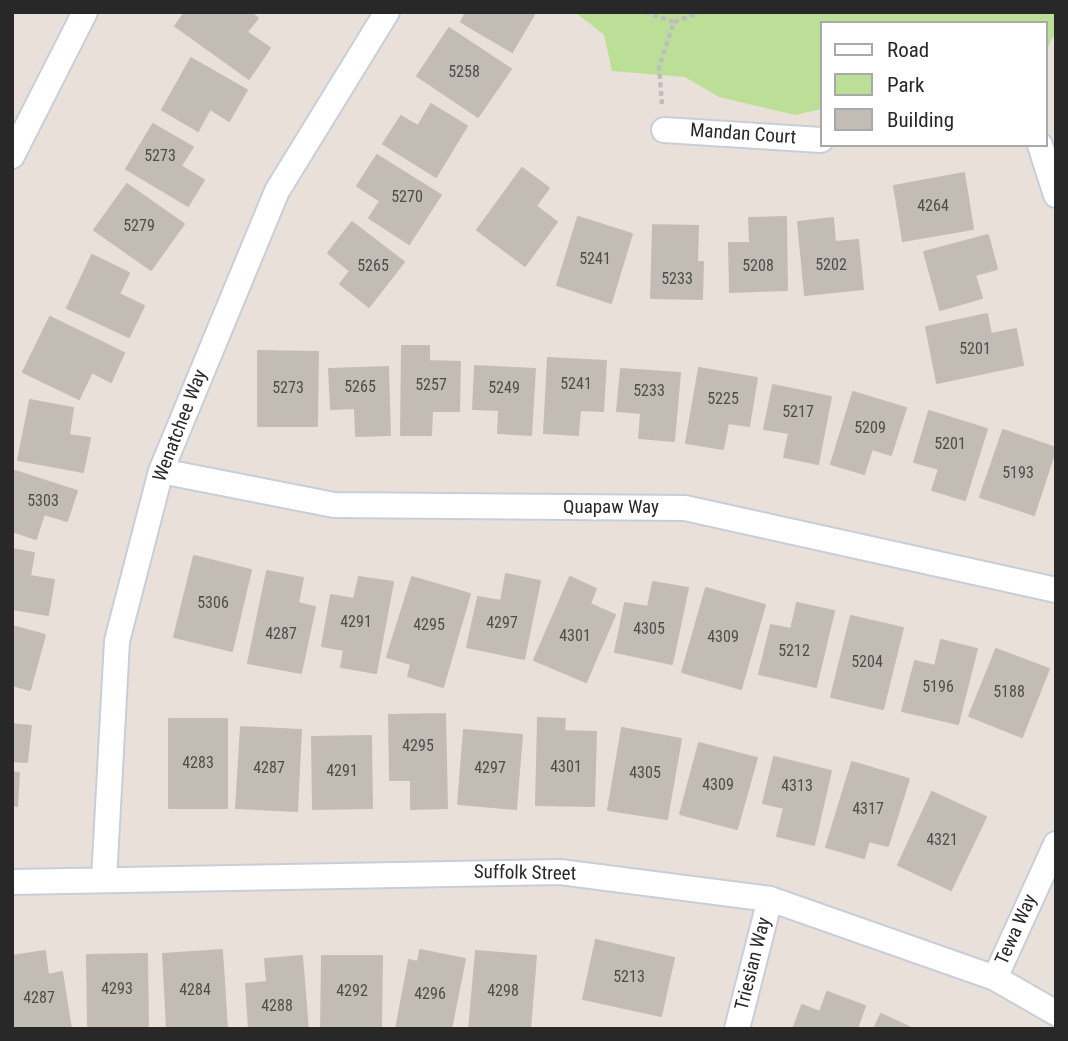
<!DOCTYPE html>
<html>
<head>
<meta charset="utf-8">
<style>
	body { margin:0 }
	#map { position:relative; width:1068px; height:1041px; overflow:hidden; background:#eae0da; font-family:"Roboto Condensed",sans-serif }
	canvas { display:block }
	.frame { position:absolute; inset:0; border:14px solid #282828; pointer-events:none }
	.legend { position:absolute; left:820px; top:21px; width:228px; height:126px; box-sizing:border-box; background:#fff; border:2px solid #a9a9a9; margin:0; padding:9px 12px; list-style:none; font-size:21px; color:#282828 }
	.legend li { display:flex; align-items:center; gap:14px; height:35px }
	.legend b { width:35px; border:2px solid #a9a9a9 }
</style>
</head>
<body>
<div id="map">
<canvas width="1068" height="1041"></canvas>
<div class="frame"></div>
<ul class="legend">
<li><b style="height:9px;background:#fff"></b>Road</li>
<li><b style="height:19px;background:#bbdf97"></b>Park</li>
<li><b style="height:19px;background:#c2bcb5"></b>Building</li>
</ul>
</div>
<script>
const c = document.querySelector('canvas').getContext('2d');
c.lineJoin = 'round';
function fill(path, color) { c.fillStyle = color; c.fill(path, 'evenodd'); }
const toPath = rows => new Path2D(rows.map(r => 'M' + r).join(''));
function strokePath(path, color, width, dash) { c.strokeStyle = color; c.lineWidth = width; c.lineCap = dash ? 'butt' : 'round'; c.setLineDash(dash || []); c.stroke(path); }
function drawText(font, color, halo, rows, align = 'center') {
  c.font = font + ' "Roboto Condensed",sans-serif'; c.lineWidth = 5; c.setLineDash([]); c.textBaseline = 'middle'; c.strokeStyle = halo; c.fillStyle = color; for (const [text, x, y, turn = 0] of rows) {
    c.save(); c.translate(x, y); c.rotate((+turn || 0) * Math.PI / 180); c.textAlign = isNaN(turn) ? turn : align; if (halo) c.strokeText(text, 0, 0); c.fillText(text, 0, 0); c.restore();
  }
}
fill(toPath([
	[575,12,1056,12,1056,36,1052,38,1045,55,1045,23,821,23,821,109,795,115,719,97,685,77,612,71,604,35]
]), '#bbdf97');
const building = toPath([
	[185,12,250,12,258,18,247,32,270,48,249,79,175,26,185,12],
	[466,12,534,12,535,13,512,52,461,22,466,12],
	[449,28,511,69,478,117,417,76,449,28],
	[191,58,247,90,229,121,210,109,198,131,162,110,191,58],
	[431,104,467,126,436,177,383,144,401,116,418,126,431,104],
	[153,124,193,147,181,166,204,180,188,206,126,169,153,124],
	[377,155,441,195,409,244,369,218,380,201,357,186,377,155],
	[522,168,549,188,536,206,557,222,525,266,477,230,522,168],
	[964,173,973,229,903,241,894,186,964,173],
	[127,184,184,224,151,270,94,230,127,184],
	[578,217,632,234,611,303,557,285,578,217],
	[786,217,787,290,730,292,729,243,750,243,749,218,786,217],
	[833,218,835,242,858,240,863,289,805,295,798,222,833,218],
	[352,222,404,262,369,307,340,284,350,271,328,253,352,222],
	[653,225,698,226,697,262,703,262,702,299,651,298,653,225],
	[988,235,997,269,975,275,982,298,940,310,924,252,988,235],
	[92,255,129,273,119,294,144,306,129,337,67,308,92,255],
	[987,314,991,334,1016,329,1023,365,937,383,926,327,987,314],
	[50,317,124,353,111,382,92,372,79,399,23,372,50,317],
	[402,346,429,346,429,361,460,362,459,411,432,411,431,435,401,435,402,346],
	[258,351,318,352,317,426,258,426,258,351],
	[548,358,606,361,603,411,580,410,578,435,544,433,548,358],
	[475,366,535,369,531,435,498,433,499,410,473,409,475,366],
	[388,367,390,435,356,436,355,408,331,409,329,369,388,367],
	[699,368,757,378,749,426,728,423,723,449,686,443,699,368],
	[621,369,680,373,674,441,639,438,641,413,617,411,621,369],
	[773,385,831,397,818,464,784,457,789,433,764,429,773,385],
	[853,392,906,408,891,455,872,449,864,474,831,464,853,392],
	[30,400,73,408,69,435,90,438,83,472,18,460,30,400],
	[929,411,987,429,965,500,932,490,939,469,914,462,929,411],
	[1003,430,1056,448,1034,515,980,497,1003,430],
	[12,470,77,491,67,521,44,514,36,539,12,531,12,470],
	[12,549,34,553,30,576,54,580,48,615,12,609,12,549],
	[194,556,251,570,232,651,174,637,194,556],
	[267,571,303,578,298,603,315,607,301,673,248,663,267,571],
	[506,574,540,581,524,659,467,647,478,597,501,601,506,574],
	[359,577,393,582,376,673,341,667,344,650,322,646,331,595,354,599,359,577],
	[412,577,470,594,443,687,408,676,411,664,387,657,412,577],
	[570,577,596,589,590,604,615,615,586,682,534,660,570,577],
	[653,582,688,588,672,664,615,652,625,603,648,607,653,582],
	[706,588,765,605,741,689,682,672,706,588],
	[797,603,834,611,816,687,759,674,771,625,791,629,797,603],
	[851,616,903,628,883,709,831,697,851,616],
	[12,626,45,635,30,690,12,685,12,626],
	[941,640,977,649,958,724,902,711,915,661,935,666,941,640],
	[996,649,1049,669,1022,737,969,716,996,649],
	[445,714,447,808,411,809,411,780,390,780,389,715,445,714],
	[538,718,565,719,564,731,596,732,594,806,536,805,538,718],
	[169,719,227,719,227,808,169,808,169,719],
	[12,724,31,726,27,762,12,761,12,724],
	[241,727,301,730,297,811,236,808,241,727],
	[622,728,681,739,667,819,608,810,622,728],
	[464,730,522,735,516,809,458,804,464,730],
	[371,736,372,808,313,809,312,737,371,736],
	[699,743,757,758,737,829,680,814,699,743],
	[774,757,831,771,814,845,777,836,784,808,763,803,774,757],
	[852,762,909,779,888,846,869,841,864,858,826,847,852,762],
	[12,772,19,773,17,806,12,805,12,772],
	[932,792,986,817,951,890,898,865,932,792],
	[596,940,674,958,661,1016,583,999,596,940],
	[222,950,227,1029,167,1029,163,954,222,950],
	[420,950,465,959,451,1029,396,1029,409,960,418,962,420,950],
	[45,951,48,975,62,972,71,1029,13,1029,12,956,45,951],
	[476,951,536,956,530,1029,469,1029,476,951],
	[147,954,148,1026,88,1026,87,955,147,954],
	[302,956,308,1029,249,1029,246,984,267,982,265,959,302,956],
	[322,956,382,956,381,1029,321,1029,322,956],
	[827,992,865,1006,857,1029,793,1029,802,1005,820,1012,827,992],
	[881,1014,913,1029,874,1029,881,1014]
]);
fill(building, '#c2bcb5');
strokePath(building, '#c5bcb4', 2);
const street = toPath([
	[664,130,821,140],
	[1040,145,1056,195],
	[12,156,85,12],
	[161,471,334,505,685,508,1056,590],
	[104,880,117,641,161,471,277,191,387,12],
	[12,882,560,872,770,899,995,978,1056,1013],
	[995,978,1056,844],
	[737,1029,770,899]
]);
strokePath(street, '#c8ced9', 28);
strokePath(toPath([
	[645,12,674,22,659,67,662,105],
	[674,22,701,12]
]), '#bebebe', 4.5, [5, 3.5]);
strokePath(street, '#fff', 24);
drawText('16px', '#4e4d4b', null, [
	["5258",464,73],
	["5273",160,157],
	["5270",407,198],
	["4264",933,207],
	["5279",139,227],
	["5241",595,260],
	["5202",831,266],
	["5265",373,267],
	["5208",758,267],
	["5233",677,280],
	["5201",975,350],
	["5241",576,385],
	["5257",431,386],
	["5265",360,388],
	["5273",288,389],
	["5249",504,389],
	["5233",649,392],
	["5225",723,400],
	["5217",798,413],
	["5209",870,429],
	["5201",950,445],
	["5193",1018,474],
	["5303",43,502],
	["5306",213,604],
	["4291",356,623],
	["4297",502,624],
	["4295",429,626],
	["4305",649,630],
	["4287",281,635],
	["4301",575,637],
	["4309",723,638],
	["5212",794,652],
	["5204",867,663],
	["5196",938,688],
	["5188",1009,693],
	["4295",418,747],
	["4283",198,764],
	["4301",566,768],
	["4287",269,769],
	["4297",490,769],
	["4291",342,772],
	["4305",645,774],
	["4309",718,786],
	["4313",797,787],
	["4317",868,810],
	["4321",942,841],
	["5213",629,978],
	["4293",117,990],
	["4284",195,991],
	["4292",352,992],
	["4298",503,992],
	["4296",430,995],
	["4287",39,999],
	["4288",277,1007]
]);
drawText('19px', '#282828', '#fff', [
	["Mandan Court",743,135,4],
	["Wenatchee Way",181,426,-69],
	["Quapaw Way",611,508],
	["Suffolk Street",525,874,1],
	["Tewa Way",1017,930,-66],
	["Triesian Way",754,964,-76]
]);
</script>
</body>
</html>
